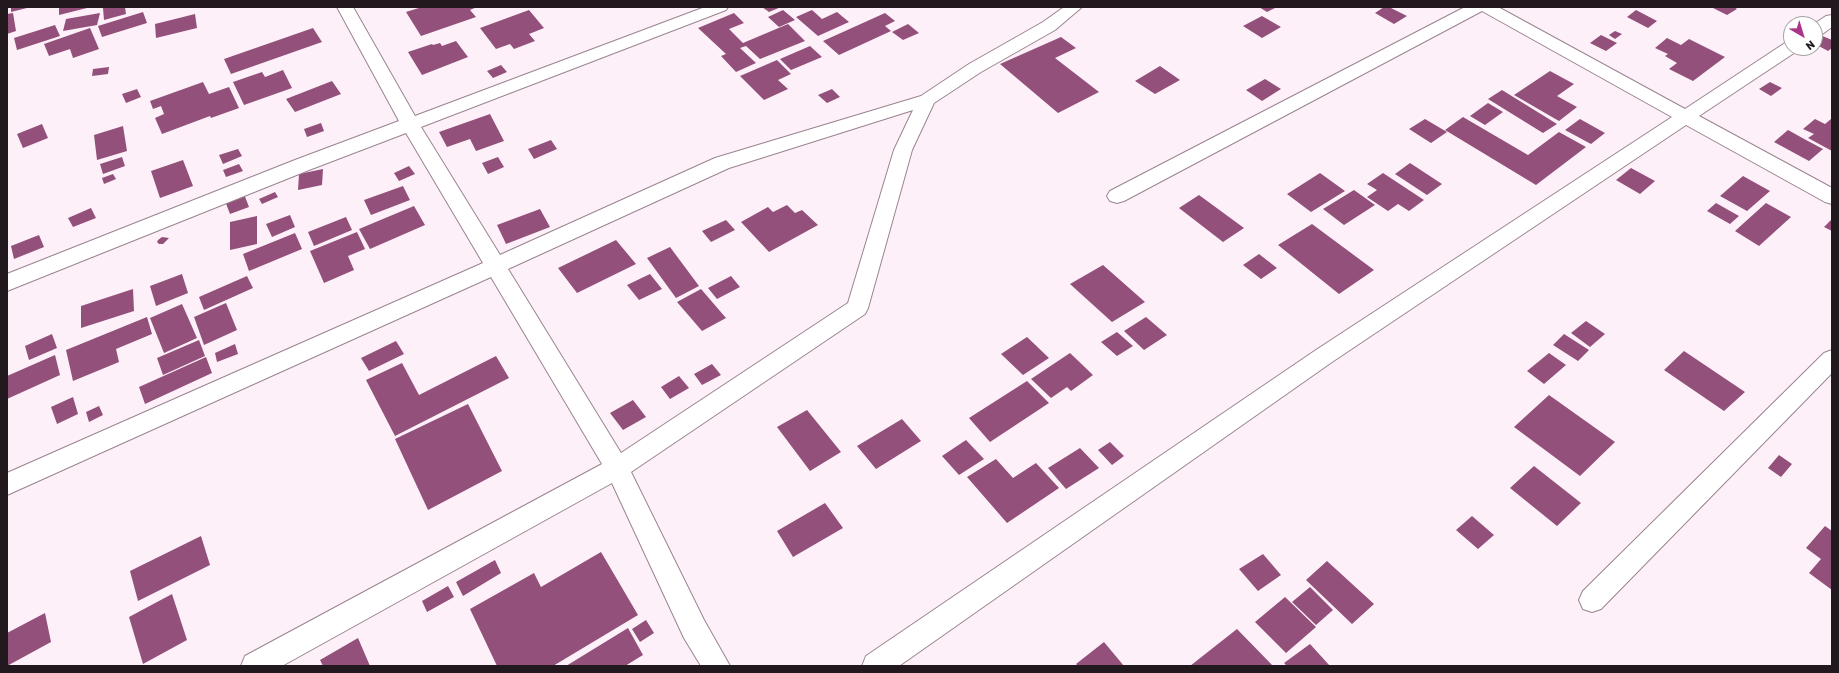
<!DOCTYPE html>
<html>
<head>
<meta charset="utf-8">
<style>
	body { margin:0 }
	#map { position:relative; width:1839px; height:673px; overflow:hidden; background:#fef0f8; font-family:Rubik,sans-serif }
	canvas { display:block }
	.frame { position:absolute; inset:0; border:8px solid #21191e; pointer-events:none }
	.north { position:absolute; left:1783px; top:16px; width:40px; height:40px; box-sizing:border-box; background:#fff; border:1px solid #a6a3a5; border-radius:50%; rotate:142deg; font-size:11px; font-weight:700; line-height:16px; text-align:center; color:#21191e }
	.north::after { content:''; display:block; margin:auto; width:14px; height:18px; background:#ab3388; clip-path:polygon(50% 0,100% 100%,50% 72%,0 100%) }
</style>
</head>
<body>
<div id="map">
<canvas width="1839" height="673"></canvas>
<div class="frame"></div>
<div class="north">N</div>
</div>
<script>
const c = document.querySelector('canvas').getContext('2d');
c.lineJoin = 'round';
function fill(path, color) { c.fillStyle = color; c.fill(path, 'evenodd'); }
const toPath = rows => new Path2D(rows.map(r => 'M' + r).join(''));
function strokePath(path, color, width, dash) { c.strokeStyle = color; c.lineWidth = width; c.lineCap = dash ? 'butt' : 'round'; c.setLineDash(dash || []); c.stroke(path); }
fill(toPath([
	[11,7,27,7,27,8,11,12],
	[59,7,87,7,87,8,59,15],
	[105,7,125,7,126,14,104,20,103,8],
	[422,7,477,7,470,10,476,17,421,36,406,12],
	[762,7,781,7,769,12],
	[1259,7,1277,7,1267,12],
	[1384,7,1389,7,1407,16,1394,24,1375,13],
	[1711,7,1734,7,1737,9,1727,15],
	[529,10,544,28,529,34,535,41,514,49,510,44,496,49,480,28],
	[783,10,795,20,779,27,768,17],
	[812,10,822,19,837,12,849,22,818,36,796,17],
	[1636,10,1657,21,1648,28,1627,17],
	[143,12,147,23,102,37,98,26],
	[13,13,16,31,7,34,7,14],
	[100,13,97,25,63,31,66,19],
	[734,13,744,23,729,29,743,43,788,24,805,41,760,59,746,46,740,48,756,63,736,72,721,56,726,54,698,28],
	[885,13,895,21,885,26,891,31,839,55,823,41],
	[195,14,197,28,156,38,155,24],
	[1262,16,1281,27,1262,38,1243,26],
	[908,24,919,33,903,40,892,32],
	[55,25,60,36,17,50,14,38],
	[90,28,99,49,73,58,70,49,49,56,44,44],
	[313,28,322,42,231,74,224,59],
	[1615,31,1622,34,1615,39,1609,35],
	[1601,35,1617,43,1606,51,1590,43],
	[1820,35,1832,40,1832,48,1828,51,1815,44,1815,38],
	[1061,37,1076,48,1055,58,1099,92,1058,113,1000,64],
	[1667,38,1681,45,1689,39,1725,57,1693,81,1669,69,1677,63,1665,56,1668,54,1655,48],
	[456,41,468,57,422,75,408,52,432,44,433,45,440,43,442,46],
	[810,46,822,57,791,70,780,59],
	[777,60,791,74,778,80,788,89,764,100,740,76],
	[501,65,507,72,493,78,487,71],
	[1160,66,1180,80,1155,94,1135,81],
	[109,67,108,74,92,76,93,69],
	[283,70,292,88,244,105,233,82,262,72,265,77],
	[1550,71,1574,84,1557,96,1577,107,1559,121,1514,95],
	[1265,79,1281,89,1262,101,1246,90],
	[332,81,341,94,295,112,286,99],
	[203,82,209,94,229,87,239,108,211,118,210,116,162,134,155,118,164,114,161,106,153,109,150,101],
	[1770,82,1782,88,1771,96,1759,89],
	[137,89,141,97,126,103,122,94],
	[832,89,840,97,827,103,818,95],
	[1502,90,1557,124,1543,133,1488,99],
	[1488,103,1503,112,1485,125,1470,116],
	[490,114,504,141,476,151,470,139,447,147,439,132],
	[1463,117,1528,155,1559,132,1586,147,1536,185,1445,130],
	[1425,119,1447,132,1431,143,1409,129],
	[1580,119,1605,133,1591,144,1565,130],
	[1815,119,1825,124,1831,119,1832,120,1832,151,1808,138,1814,134,1803,129],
	[321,123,324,131,307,137,304,129],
	[42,124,48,138,23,148,17,134],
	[123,126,127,151,97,160,94,135],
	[1788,130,1806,140,1823,149,1809,161,1774,142],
	[551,140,557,149,534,159,528,149],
	[238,149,242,156,223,164,219,155],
	[122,157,125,166,103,174,100,164],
	[498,157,504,167,488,174,482,163],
	[183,160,193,186,160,198,151,171],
	[1410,163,1442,184,1427,195,1395,174],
	[239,164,243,171,226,177,223,170],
	[409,166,415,174,399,181,394,173],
	[1631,168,1655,181,1640,194,1616,180],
	[323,169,322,185,298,190,299,174],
	[1320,173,1345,191,1311,212,1287,194],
	[1383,173,1424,200,1409,211,1398,204,1388,211,1367,197,1377,190,1367,184],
	[113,174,116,179,104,184,102,178],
	[1743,176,1770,191,1747,211,1720,196],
	[403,186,410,200,371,215,364,200],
	[1354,190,1375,205,1344,225,1323,209],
	[275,192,278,197,262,204,259,199],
	[244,194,249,207,230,214,225,201],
	[1199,195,1244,228,1223,242,1179,208],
	[1716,203,1739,216,1730,224,1707,211],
	[1766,203,1791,217,1759,246,1735,231],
	[787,205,795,213,802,210,818,225,769,252,741,222,768,207,773,212],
	[414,206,425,225,370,249,359,229],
	[91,208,96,218,73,227,68,218],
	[540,209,550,227,506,244,497,225],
	[290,215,295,227,272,237,266,224],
	[257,216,257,244,230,250,230,222],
	[346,217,352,230,314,246,308,232],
	[1832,219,1832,231,1824,227],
	[726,220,735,230,711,242,702,231],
	[1312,224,1374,270,1339,294,1278,245],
	[357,232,365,249,348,256,354,270,324,283,310,251],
	[295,233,302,249,249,271,243,254],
	[39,235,44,247,14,259,11,246],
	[162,237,169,238,163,244,159,244,157,242,158,240],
	[616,240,636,264,577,293,558,268],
	[670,247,699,286,676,298,647,258],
	[1259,254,1277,268,1261,279,1243,265],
	[1103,265,1145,302,1112,322,1070,284],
	[182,274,188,293,156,306,150,286],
	[650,274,662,289,639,300,627,285],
	[247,276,253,288,204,310,199,297],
	[731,276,740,287,717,299,708,288],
	[133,289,134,311,81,328,81,306],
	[701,289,726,318,702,331,677,302],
	[226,303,237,330,204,345,194,317],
	[182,304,197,338,164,353,150,318],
	[147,317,152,334,116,349,119,362,73,381,66,350],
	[1146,317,1167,335,1144,350,1124,331],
	[1586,321,1605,334,1590,347,1571,333],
	[1117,332,1133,346,1117,356,1101,342],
	[52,334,57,348,29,360,25,346],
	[1564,334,1589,350,1578,361,1553,345],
	[1027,337,1049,358,1023,375,1001,354],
	[199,340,205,356,163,375,157,358],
	[396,341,404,354,369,371,361,358],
	[235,344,238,354,217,362,215,353],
	[1684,351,1745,392,1724,411,1664,370],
	[1070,353,1093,375,1071,391,1067,387,1051,398,1031,379],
	[1549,353,1566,365,1544,384,1527,371],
	[55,355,60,375,7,399,7,376],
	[496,356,509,378,395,436,366,380,402,363,419,395],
	[206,357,212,373,145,404,139,387],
	[712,364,721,375,702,385,694,374],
	[679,376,689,388,670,399,661,387],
	[1027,381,1049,403,990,442,969,418],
	[1549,395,1615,442,1580,476,1514,427],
	[73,397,78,414,57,424,51,407],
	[633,400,646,417,623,430,610,413],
	[468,404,502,471,428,510,395,439],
	[99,406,103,415,89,422,86,412],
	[807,410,841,452,810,471,777,427],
	[902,419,921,441,876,469,857,446],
	[966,440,984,459,959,475,942,456],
	[1110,442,1124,456,1112,465,1098,450],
	[1080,448,1099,468,1066,489,1048,468],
	[1779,455,1792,464,1781,477,1768,468],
	[996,459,1013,478,1036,463,1059,488,1007,523,967,477],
	[1534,466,1581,503,1557,526,1510,488],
	[825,503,843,528,793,557,777,531],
	[1472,516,1494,535,1478,549,1456,530],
	[1825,526,1832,531,1832,590,1809,573,1821,559,1806,548],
	[201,536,210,565,138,601,130,571],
	[601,552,638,615,553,666,497,666,470,609,534,573,541,587],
	[1263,554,1281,575,1258,591,1239,569],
	[495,560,501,573,463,596,456,582],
	[1327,561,1374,604,1352,624,1306,580],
	[448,586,454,597,427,612,422,601],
	[1310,587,1333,610,1316,625,1292,602],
	[172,594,187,640,143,664,129,617],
	[1285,597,1316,627,1286,653,1255,622],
	[45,613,51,642,7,666,7,633],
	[646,620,654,633,640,642,632,629],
	[628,628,643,655,625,666,566,666],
	[1237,629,1273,666,1190,666],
	[358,638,370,666,323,666,320,660],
	[1104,642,1124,666,1078,666,1076,664],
	[1310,644,1330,666,1287,666,1284,663]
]), '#92507a');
const street = toPath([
	[337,7,353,7,415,116,705,7,728,7,726,10,421,127,500,255,715,158,921,96,969,64,1043,22,1064,7,1082,7,1055,30,981,72,934,103,912,150,868,308,865,314,631,472,704,620,730,666,701,666,684,638,612,483,282,666,241,666,245,656,602,464,491,277,7,495,7,473,483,263,406,133,309,170,7,291,7,274,295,160,399,121,337,7],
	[913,110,894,150,848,303,621,453,508,269,729,168,913,110],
	[1465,7,1498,7,1685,109,1785,43,1791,42,1791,48,1799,48,1797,51,1699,116,1832,188,1832,204,1825,202,1686,125,1332,362,899,666,862,666,866,656,1316,350,1672,117,1482,11,1124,201,1117,203,1110,201,1107,196,1110,191,1465,7],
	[1832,15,1832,27,1821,35,1815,36,1814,24,1826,16,1832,15],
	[1832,350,1832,373,1601,609,1592,612,1583,609,1579,600,1583,591,1824,353,1832,350]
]);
strokePath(street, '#998490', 2);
fill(street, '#fff');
</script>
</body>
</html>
